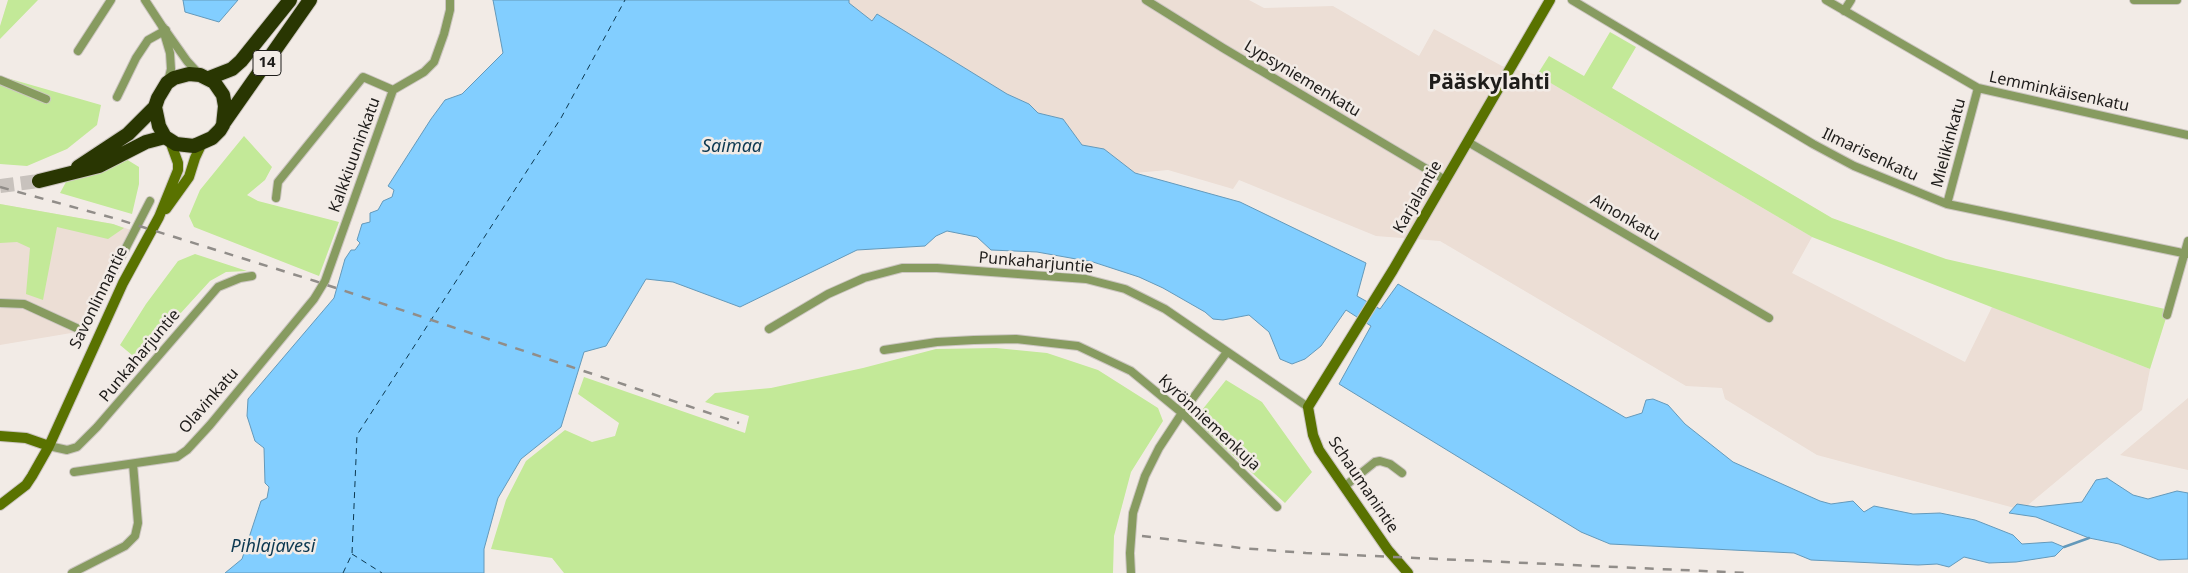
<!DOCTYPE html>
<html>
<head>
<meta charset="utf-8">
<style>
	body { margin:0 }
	canvas { display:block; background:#f2ebe6 }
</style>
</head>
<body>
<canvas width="2188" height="573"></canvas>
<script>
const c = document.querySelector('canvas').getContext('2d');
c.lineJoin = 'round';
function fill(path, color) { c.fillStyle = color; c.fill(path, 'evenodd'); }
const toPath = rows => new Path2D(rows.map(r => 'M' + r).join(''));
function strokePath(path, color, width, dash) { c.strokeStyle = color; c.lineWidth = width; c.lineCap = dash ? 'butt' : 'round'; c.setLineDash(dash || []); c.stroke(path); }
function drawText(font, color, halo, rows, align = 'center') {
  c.font = font + ' "Noto Sans",sans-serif'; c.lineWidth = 5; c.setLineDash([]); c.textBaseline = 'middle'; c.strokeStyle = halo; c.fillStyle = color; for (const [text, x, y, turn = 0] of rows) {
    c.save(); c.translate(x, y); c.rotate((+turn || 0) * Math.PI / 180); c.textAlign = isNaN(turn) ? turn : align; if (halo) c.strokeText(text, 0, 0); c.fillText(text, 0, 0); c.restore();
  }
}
fill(toPath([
	[849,0,1249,0,1264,8,1333,6,1419,56,1434,29,1502,66,1537,75,1812,237,1792,273,1965,362,1992,307,2150,369,2142,410,2022,510,1817,455,1725,399,1722,388,1686,386,1440,241,1376,236,1239,180,1233,189,1168,170,1135,173,1104,149,1082,145,1063,119,1038,113,1029,104,1007,94,877,15,872,21,848,3],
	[0,204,113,224,134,231,83,331,0,345],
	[2188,398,2188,470,2120,455]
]), '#ecded5');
fill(toPath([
	[8,0,38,0,0,39,0,26],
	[1610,32,1636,47,1612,88,1832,218,1946,259,2165,309,2167,315,2150,369,1812,237,1537,75,1549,56,1584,76],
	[0,76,101,105,97,125,67,149,27,166,0,164],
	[244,136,272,167,265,180,247,195,258,201,339,222,319,276,194,227,189,216,200,190],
	[126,159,139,167,139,184,132,214,60,193,66,182],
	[0,204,113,224,124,228,108,239,57,227,43,300,26,294,30,248,17,242,0,243],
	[195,254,247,271,226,272,210,281,138,360,120,345,146,304,178,261],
	[996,348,1047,353,1098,370,1158,408,1163,421,1131,472,1114,536,1113,573,564,573,552,558,491,549,506,500,526,461,565,430,592,442,615,436,619,423,578,394,584,377,745,433,749,416,705,402,715,393,771,388,863,368,936,349],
	[1226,380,1262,402,1312,472,1285,503,1194,420]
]), '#c3e998');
const water = toPath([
	[183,0,238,0,219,22,185,12,183,0],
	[493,0,849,0,849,3,872,21,877,14,1007,94,1029,104,1038,113,1063,119,1082,145,1104,149,1135,173,1240,202,1366,263,1357,296,1380,309,1398,284,1626,418,1642,413,1646,400,1653,399,1668,405,1685,424,1733,462,1820,501,1831,504,1853,501,1864,512,1874,506,1913,514,1940,513,1975,520,2013,535,2022,544,2052,542,2064,547,2055,556,2016,562,1989,563,1964,557,1949,567,1937,564,1918,565,1811,560,1794,553,1610,544,1581,532,1339,384,1371,326,1346,310,1321,346,1305,359,1292,364,1280,359,1269,332,1249,315,1223,320,1213,319,1205,312,1163,288,1139,277,1093,262,1037,252,991,250,977,237,947,231,936,236,925,246,857,250,740,307,673,282,646,279,606,346,584,352,561,427,521,459,498,498,484,549,484,573,225,573,242,559,261,501,267,498,269,487,265,483,264,448,255,441,247,416,248,399,334,298,345,259,351,250,355,250,360,243,357,240,362,224,370,222,370,213,378,210,383,201,392,197,394,190,388,186,431,119,445,100,462,94,503,53,493,0],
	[2107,478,2133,495,2148,499,2177,491,2188,493,2188,559,2159,560,2119,544,2089,538,2036,517,2009,513,2017,504,2036,507,2082,502,2096,480,2107,478]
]);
fill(water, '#82ceff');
strokePath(water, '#6499ba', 1);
strokePath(toPath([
	[2064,547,2089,538]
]), '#6499ba', 2.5);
strokePath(toPath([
	[352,554,382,573],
	[343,573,352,554,357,435,561,118,625,0]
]), '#0d3951', 1, [6, 5]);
strokePath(toPath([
	[0,186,39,181]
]), '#c8c2bd', 14, [14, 7]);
const street = toPath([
	[145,0,162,26,170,53,171,69,168,81],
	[1146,0,1223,48,1445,180],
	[1572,0,1813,144,1854,166,1947,204,2188,254],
	[1826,0,1978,88,2188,135],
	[2134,0,2177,0],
	[1844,11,1851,0],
	[163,27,187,61,198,73],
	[78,51,111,0],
	[0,80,46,99],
	[117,97,136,58,148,40,166,30],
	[1468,142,1769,318],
	[276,198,278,182,363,77,393,90],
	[1947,204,1978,88],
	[0,303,24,304,83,331,150,201],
	[2167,315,2188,241],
	[769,329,828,294,864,278,902,268,937,268,1086,279,1125,289,1165,309,1308,407],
	[884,350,937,342,974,340,1016,339,1078,346,1131,371,1182,413,1277,507],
	[49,446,67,450,77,447,97,427,218,287,240,278,252,276],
	[74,472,177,457,187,450,210,425,314,299,325,281,393,90,424,72,434,62,444,34,450,10,450,0],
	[1345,486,1375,462,1380,461,1390,464,1402,473],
	[72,573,125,546,135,536,138,523,133,464],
	[1131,573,1130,553,1133,513,1145,476,1159,448,1182,413,1227,352]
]);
const secondary = toPath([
	[166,209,189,177,195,158,202,143],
	[0,436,26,438,49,446],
	[0,505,26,485,32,476,49,446,123,283,159,217,178,170,178,163,170,141],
	[1408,573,1388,550,1319,450,1313,435,1308,407,1393,270,1550,0]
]);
const highway = toPath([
	[189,74,200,75,214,82,223,95,225,106,223,125,220,130,212,138,194,146,176,144,165,137,159,126,155,107,158,98,167,83,174,78,189,74],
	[209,78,232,69,241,61,290,0],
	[223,124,310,0],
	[78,167,128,134,155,107],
	[39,181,99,166,146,142,165,137]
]);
strokePath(street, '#ccc6c1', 10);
strokePath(secondary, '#ccc6c1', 12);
strokePath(highway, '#ccc6c1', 16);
strokePath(street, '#879b60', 8);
strokePath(secondary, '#597200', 10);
strokePath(highway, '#293602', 14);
strokePath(toPath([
	[0,187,117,219,315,281,739,423],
	[1142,536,1241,548,1306,553,1748,573]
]), '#918d89', 2.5, [9, 9]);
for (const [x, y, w] of [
	[267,63,28]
]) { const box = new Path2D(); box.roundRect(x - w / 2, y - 12.5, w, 25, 4); c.fillStyle = '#f2ebe6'; c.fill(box); strokePath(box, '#1e1c1a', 1); }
drawText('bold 15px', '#1e1c1a', null, [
	["14",267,63]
]);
drawText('16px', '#1e1c1a', '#f2ebe6', [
	["Lypsyniemenkatu",1302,79,31],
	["Lemminkäisenkatu",2059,92,12],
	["Mielikinkatu",1949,143,-75],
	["Kalkkiuuninkatu",355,155,-70],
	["Ilmarisenkatu",1870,155,25],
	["Karjalantie",1418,197,-60],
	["Ainonkatu",1625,218,30],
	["Punkaharjuntie",1036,263,5],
	["Savonlinnantie",99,298,-64],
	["Punkaharjuntie",140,356,-50],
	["Olavinkatu",209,401,-49],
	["Kyrönniemenkuja",1209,423,43],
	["Schaumanintie",1363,485,56]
]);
drawText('italic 18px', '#0d3951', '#f2ebe6', [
	["Saimaa",732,147],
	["Pihlajavesi",273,547]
]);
drawText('bold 21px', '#1e1c1a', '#f2ebe6', [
	["Pääskylahti",1489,83]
]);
</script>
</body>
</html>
